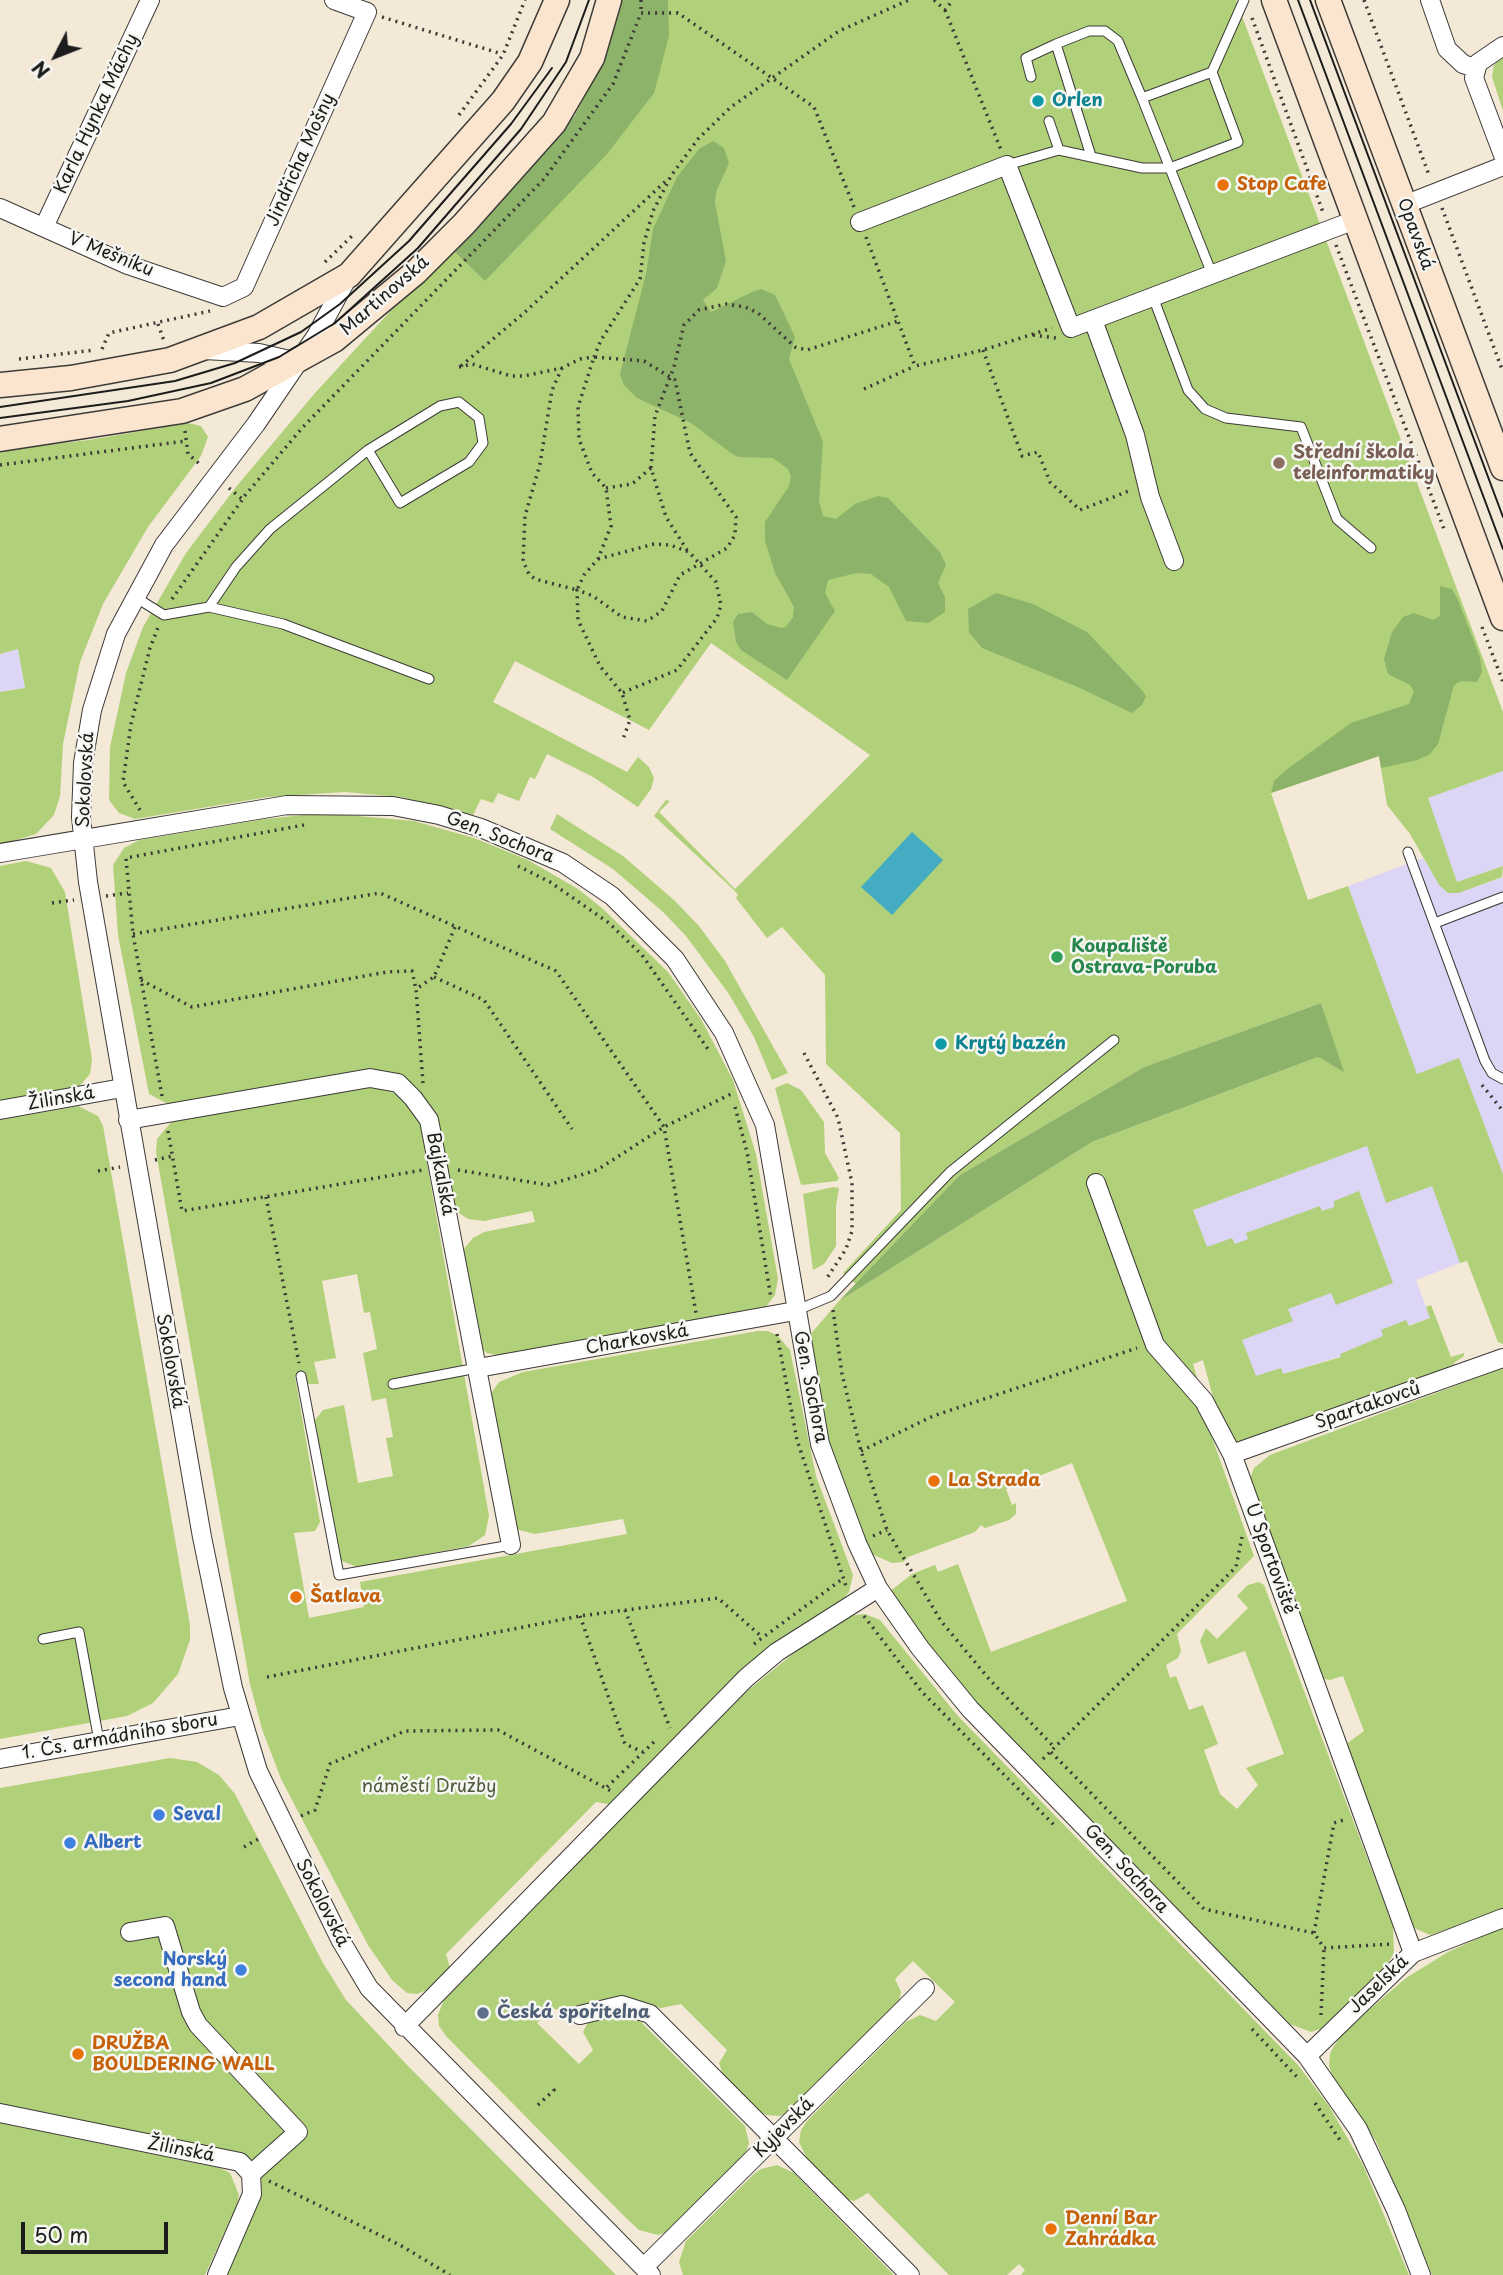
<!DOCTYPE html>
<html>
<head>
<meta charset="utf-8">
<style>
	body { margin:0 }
	#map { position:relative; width:1503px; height:2275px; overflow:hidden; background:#f4e8d6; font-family:"Playpen Sans",sans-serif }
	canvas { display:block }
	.north { position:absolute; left:21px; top:21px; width:70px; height:70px; -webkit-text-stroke:5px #f6f6f2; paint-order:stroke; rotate:228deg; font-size:19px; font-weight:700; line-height:28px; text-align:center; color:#1c1c1c }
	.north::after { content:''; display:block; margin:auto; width:24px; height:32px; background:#1c1c1c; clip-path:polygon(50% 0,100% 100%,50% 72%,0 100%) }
	.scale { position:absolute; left:21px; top:2222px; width:147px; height:32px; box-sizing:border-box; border:4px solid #1c1c1c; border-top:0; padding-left:9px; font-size:21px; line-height:24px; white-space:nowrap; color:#1c1c1c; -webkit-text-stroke:5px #f6f6f2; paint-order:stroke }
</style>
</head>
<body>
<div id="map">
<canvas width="1503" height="2275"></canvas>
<div class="north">N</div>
<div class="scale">50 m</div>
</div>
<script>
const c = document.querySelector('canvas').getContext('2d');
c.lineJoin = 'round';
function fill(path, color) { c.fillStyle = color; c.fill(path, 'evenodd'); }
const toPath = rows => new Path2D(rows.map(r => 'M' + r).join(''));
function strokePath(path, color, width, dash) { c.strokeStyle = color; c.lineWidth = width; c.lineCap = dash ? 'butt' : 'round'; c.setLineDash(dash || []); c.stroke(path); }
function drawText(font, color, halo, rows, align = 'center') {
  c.font = font + ' "Playpen Sans",sans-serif'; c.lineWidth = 5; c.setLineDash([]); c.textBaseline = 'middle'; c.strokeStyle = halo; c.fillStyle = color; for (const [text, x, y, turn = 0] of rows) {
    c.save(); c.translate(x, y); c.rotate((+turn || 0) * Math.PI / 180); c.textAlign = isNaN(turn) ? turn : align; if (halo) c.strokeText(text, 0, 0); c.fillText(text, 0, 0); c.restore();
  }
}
fill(toPath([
	[18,649,25,688,0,692,0,654],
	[1503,771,1503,866,1457,882,1427,798],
	[1423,858,1443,889,1459,893,1503,877,1503,1246,1416,1280,1430,1318,1408,1326,1406,1321,1382,1330,1383,1336,1341,1356,1283,1374,1281,1368,1256,1377,1203,1360,1193,1364,1109,1165,1416,1074,1348,886]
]), '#ddd5f6');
fill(toPath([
	[621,0,1236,0,1503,712,1503,771,1428,798,1457,882,1503,866,1502,877,1459,893,1448,893,1439,885,1410,834,1387,805,1379,756,1271,793,1308,900,1348,886,1417,1074,1459,1058,1503,1174,1503,1344,1498,1342,1467,1261,1460,1263,1432,1186,1386,1203,1367,1146,1193,1210,1207,1247,1232,1238,1235,1244,1248,1239,1246,1233,1320,1206,1322,1211,1334,1207,1334,1201,1359,1191,1393,1283,1336,1305,1331,1293,1288,1309,1293,1321,1242,1340,1256,1376,1281,1368,1283,1374,1341,1357,1340,1354,1383,1336,1381,1330,1406,1320,1409,1326,1430,1318,1426,1307,1431,1305,1451,1357,1464,1353,1464,1356,1454,1363,1456,1369,1240,1443,1232,1439,1219,1420,1203,1360,1193,1364,1211,1425,1209,1429,1254,1556,1177,1634,1181,1651,1178,1658,1166,1665,1170,1678,1176,1676,1189,1710,1203,1705,1218,1744,1204,1750,1220,1794,1237,1809,1258,1785,1246,1768,1284,1754,1245,1651,1208,1664,1200,1641,1206,1628,1217,1639,1248,1608,1237,1596,1248,1585,1259,1582,1264,1585,1393,1926,1394,1953,1384,1969,1323,2028,1311,2032,1290,2024,974,1705,946,1673,889,1592,912,1574,935,1565,938,1572,958,1564,991,1652,1127,1601,1072,1463,1006,1489,1012,1505,1016,1503,1016,1514,1009,1520,985,1528,981,1525,975,1532,908,1557,903,1562,892,1563,867,1552,833,1460,809,1336,839,1301,1092,1142,1318,1057,1343,1071,1321,1003,1144,1067,960,1175,857,1285,843,1273,901,1210,900,1133,826,1064,825,975,782,927,767,938,736,898,738,895,734,890,654,816,666,800,670,801,659,812,735,889,870,755,711,643,649,730,515,661,493,702,627,772,638,757,649,767,654,778,651,789,638,807,593,777,547,754,535,779,530,777,519,801,498,793,493,803,481,799,473,815,401,797,345,792,268,797,135,819,119,813,109,800,110,747,126,673,143,627,186,553,236,487,315,393,408,292,453,250,549,149,575,115,604,61],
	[1503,53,1503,111,1492,77,1494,65],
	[188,423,201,426,208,437,201,456,148,527,103,604,80,662,63,744,60,796,54,815,36,834,0,845,0,692,25,688,18,649,0,654,0,450,89,440],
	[323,813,414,821,474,838,528,860,578,889,602,908,668,972,701,1019,733,1080,756,1154,778,1279,775,1295,765,1308,506,1357,487,1353,478,1346,461,1265,463,1250,473,1238,484,1232,535,1222,532,1211,484,1221,468,1219,456,1211,449,1197,435,1114,420,1092,397,1076,178,1103,168,1104,149,1094,118,935,113,865,124,848,139,840,265,819],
	[557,814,623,856,674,900,699,926,725,961,788,1073,772,1080,754,1037,729,994,686,936,663,912,613,869,550,829],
	[26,861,51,868,65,892,92,1059,90,1074,76,1090,0,1104,0,866],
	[787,1083,801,1090,824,1122,825,1153,839,1178,837,1181,801,1185,775,1088],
	[366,1086,380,1087,400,1096,415,1109,420,1123,489,1516,485,1535,469,1546,357,1567,342,1561,337,1553,315,1420,323,1410,344,1405,358,1483,393,1476,386,1438,393,1437,386,1398,372,1401,363,1353,377,1349,370,1312,364,1313,357,1274,322,1281,336,1358,314,1362,319,1384,307,1384,303,1374,295,1376,320,1522,315,1531,294,1533,309,1618,364,1607,360,1582,627,1534,623,1519,535,1534,515,1529,489,1408,492,1392,499,1382,523,1372,758,1331,768,1331,778,1336,790,1350,816,1476,853,1575,849,1592,841,1602,613,1805,596,1802,446,1954,451,1971,434,1987,417,1994,407,1993,392,1980,368,1945,281,1779,262,1729,250,1684,156,1152,157,1139,172,1121],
	[78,1106,98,1116,103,1126,190,1625,190,1640,178,1674,153,1703,127,1716,0,1739,0,1120],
	[833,1187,839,1188,836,1206,836,1246,824,1264,813,1270,803,1194],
	[1503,1368,1503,1911,1430,1935,1412,1927,1345,1745,1364,1731,1343,1676,1330,1680,1319,1678,1250,1479,1254,1468,1270,1455],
	[865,1614,880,1620,957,1715,1298,2065,1329,2106,1363,2165,1409,2275,1021,2275,1025,2270,1019,2264,1007,2275,949,2275,868,2193,854,2201,843,2198,809,2163,799,2142,801,2130,807,2121,906,2022,920,2015,936,2021,955,2002,913,1961,895,1979,901,1992,899,2002,788,2113,780,2116,766,2115,755,2108,723,2075,719,2063,727,2050,681,2004,661,2008,640,2003,567,2013,552,2008,537,2023,579,2064,593,2050,583,2032,588,2022,614,2015,638,2019,745,2126,749,2143,744,2158,668,2232,658,2235,639,2230,625,2217,446,2036,439,2026,438,2015,445,1997,746,1692,810,1640,848,1616],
	[170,1758,197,1762,219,1775,235,1794,323,1963,346,2000,408,2066,616,2275,226,2275,262,2195,260,2171,0,2105,0,1788],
	[1503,1927,1503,2275,1432,2275,1376,2141,1333,2077,1329,2066,1330,2053,1342,2033,1406,1978,1448,1952],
	[0,2123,220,2168,230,2173,239,2195,237,2205,205,2275,0,2275],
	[777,2165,794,2173,894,2275,683,2275,679,2262,686,2241,754,2174,761,2169]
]), '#b0d179');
fill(toPath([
	[621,0,668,0,669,36,654,93,607,154,485,281,453,250,549,149,575,115,604,61],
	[713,141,724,148,729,163,716,192,715,203,726,261,717,288,703,300,711,312,752,292,761,289,775,295,795,337,789,359,823,442,819,501,823,516,836,519,855,504,878,496,888,498,940,552,946,565,938,583,945,597,945,612,928,623,906,621,889,587,871,574,857,573,828,580,825,593,835,611,787,680,741,650,736,642,733,622,738,614,752,612,767,624,781,628,786,627,793,617,794,607,775,573,765,541,765,522,789,486,791,477,788,469,773,458,738,457,731,453,691,423,637,398,624,385,620,374,646,274,653,229,677,177,699,149],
	[1440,586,1452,589,1458,600,1480,657,1482,672,1477,682,1461,681,1454,685,1438,744,1429,755,1417,760,1381,768,1379,756,1271,793,1274,781,1286,770,1351,723,1409,704,1414,691,1410,685,1388,674,1384,659,1392,632,1403,617,1414,613,1433,620,1440,616],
	[996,593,1033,604,1087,632,1141,689,1146,696,1142,705,1132,713,1080,688,982,648,969,632,968,609],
	[1321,1003,1344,1072,1318,1057,1092,1142,839,1301,960,1175,1144,1067]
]), '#8cb369');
fill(toPath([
	[912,832,943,860,892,915,861,887]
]), '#43acc3');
const lane = toPath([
	[1031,77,1026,58,1056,44],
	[1049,121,1059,150],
	[1091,156,1056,44,1089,31,1105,31,1118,41,1142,98],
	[1007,165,1059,150,1142,168,1170,168,1238,142,1212,72],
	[1212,274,1142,98,1212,72,1244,0],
	[1153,297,1188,390,1205,409,1226,418,1301,427,1337,519,1371,548],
	[135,597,164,615,209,607,283,624,429,679],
	[209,607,236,567,270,529,368,450,440,406,459,402,479,418,483,443,469,462,400,503,368,450],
	[1408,852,1485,1061,1492,1073,1503,1079],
	[1435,923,1503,897],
	[795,1311,831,1296,950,1172,1114,1040],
	[301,1376,339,1575,511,1545],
	[393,1384,477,1368],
	[43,1639,79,1632,99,1741]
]);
const street = toPath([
	[1430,0,1447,49,1463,64,1475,68],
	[1503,46,1478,63,1474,78,1503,155],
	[1404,205,1503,166],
	[0,208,128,265,223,297,244,287,367,12,334,0],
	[860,222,1007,165,1071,328,1355,220],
	[44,227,150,0],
	[348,277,316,336,256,424,164,545,116,634,92,710,83,763,81,817,88,882,202,1537,233,1688,258,1771,341,1941,369,1988,651,2275],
	[1093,320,1135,435,1150,497,1174,561],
	[204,350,259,353,298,362],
	[0,853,287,805,393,806,439,815,481,828,563,863,612,896,675,959,724,1033,765,1125,820,1444,857,1543,878,1588,920,1648,970,1709,1307,2056,1358,2129,1396,2210,1421,2275],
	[0,1110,122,1088],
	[128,1120,370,1078,398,1083,413,1098,429,1120,511,1545],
	[1096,1183,1155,1345,1204,1401,1232,1454,1413,1953],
	[478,1368,795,1311],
	[1232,1454,1503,1358],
	[0,1759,240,1716],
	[130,1932,165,1926,191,2012,198,2025,298,2132,251,2174],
	[580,2015,622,2005,650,2014,910,2275],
	[404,2027,746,1678,777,1652,878,1588],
	[1307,2056,1413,1953,1503,1918],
	[0,2113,240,2162,251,2174,252,2194,217,2275],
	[644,2267,925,1988]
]);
const secondary = toPath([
	[1274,0,1503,618],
	[1328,0,1503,468],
	[0,385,71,378,170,360,259,327,349,275,503,101,530,62,557,0],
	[0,439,182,411,245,389,334,340,416,272,464,224,554,123,592,58,609,0]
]);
strokePath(lane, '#3c3b38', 11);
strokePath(street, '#3c3b38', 20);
strokePath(secondary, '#3c3b38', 27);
strokePath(toPath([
	[641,0,641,13],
	[934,0,945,10,953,0],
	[1364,0,1429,175],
	[945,10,1001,150],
	[382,17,502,54],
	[1252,18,1324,215],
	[459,115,503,55,525,0],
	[1442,208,1503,372],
	[866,237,915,366,983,350,1052,328],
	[1336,245,1444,529],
	[325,262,352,236],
	[158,324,164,341],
	[1033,335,1056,338],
	[102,349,109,333,210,311],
	[983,350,1022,456,1038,452,1050,482,1080,510,1129,491],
	[19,359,95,350],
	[461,366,524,313,668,179],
	[459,367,472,364,511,376,524,376,562,368,580,359,594,357,601,340,640,279,644,243,653,211,671,176,698,139,731,107,839,31,909,0],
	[562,368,552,390,540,464,525,516,523,561,529,574,535,579,577,590,584,575,598,559,611,526,606,488,592,473,579,439,578,407,594,357,644,361,675,380,690,453,736,517,735,535,727,548,680,575,662,611,647,621,622,617,593,596,577,590,578,620,600,666,622,693,630,720,623,739],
	[864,389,915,366],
	[185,431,188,454,202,466],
	[0,465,186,441],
	[651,468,655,416,674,367,684,325,699,310,726,304,745,307,758,313,795,347,807,350,898,321],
	[229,488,242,499,303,427,544,179,613,84,641,13,678,13,814,107,854,207],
	[606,488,632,484,651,468,666,517,687,550],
	[598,559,654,544,670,545,689,552,716,582,721,605,717,618,677,670,622,693],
	[172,599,242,500],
	[1482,627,1503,682],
	[140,810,123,782,131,724,150,648,159,625],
	[518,866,550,882,609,923,642,955,710,1052],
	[106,896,128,893],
	[52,903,74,900],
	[133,934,380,893,556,971,664,1127,696,1313],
	[434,977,484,1000,572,1129],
	[141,980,192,1007,387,972,412,971,416,989],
	[804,1053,838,1118,852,1183,852,1231,846,1249,827,1278],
	[423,1083,416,989,434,977,455,927],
	[1482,1085,1503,1111],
	[162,1096,133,934,126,858,304,825],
	[735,1107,747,1152,771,1298],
	[168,1131,182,1211,423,1170],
	[155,1160,173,1156],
	[458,1170,548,1185,597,1170,664,1127,731,1094],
	[98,1171,120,1167],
	[266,1197,299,1363],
	[833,1310,842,1374,861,1451,887,1530,941,1621,989,1679,1054,1747],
	[777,1334,797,1440,847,1589],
	[861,1451,933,1416,1137,1348],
	[873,1536,887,1530],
	[625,1610,670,1728],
	[580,1616,625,1744,643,1752],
	[864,1616,922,1692,1054,1825],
	[754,1644,841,1580],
	[267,1677,580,1616,718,1598,762,1637],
	[1051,1752,1204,1909,1314,1933,1324,1948,1392,1944],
	[1043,1759,1236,1567,1242,1537],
	[607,1787,656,1740],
	[301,1816,315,1810,330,1764,405,1731,498,1730,611,1791],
	[244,1847,260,1838],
	[1314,1933,1334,1823,1347,1819],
	[1321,2015,1324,1948],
	[1252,2029,1297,2077],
	[1315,2103,1342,2143],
	[538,2105,554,2090,552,2088],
	[269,2181,400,2245,450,2275]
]), '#3c3b38', 3.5, [2, 5]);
strokePath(lane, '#fff', 9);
strokePath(street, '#fff', 18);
strokePath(secondary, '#fbe5cf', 24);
strokePath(toPath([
	[1298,0,1503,549],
	[1310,0,1503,517],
	[0,407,175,381,235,363,301,332,340,304,409,241,511,124,552,68],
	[0,418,128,401,211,383,279,357,335,323,418,248,521,129,566,62,589,0]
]), '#1c1c1c', 2);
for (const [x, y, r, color] of [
	[1038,101,7,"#0f9aa8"],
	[1223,185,7,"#e8710a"],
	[1279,463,7,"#8d6e63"],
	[1057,957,7,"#2e9e5b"],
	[941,1044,7,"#0f9aa8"],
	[934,1481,7,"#e8710a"],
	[296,1597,7,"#e8710a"],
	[159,1815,7,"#3f7fe0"],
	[70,1843,7,"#3f7fe0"],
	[241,1970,7,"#3f7fe0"],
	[483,2013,7,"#5c6f8a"],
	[78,2054,7,"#e8710a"],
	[1051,2229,7,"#e8710a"]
]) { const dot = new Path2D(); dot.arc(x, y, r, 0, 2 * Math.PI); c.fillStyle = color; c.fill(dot); strokePath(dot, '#f6f6f2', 2.5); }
drawText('bold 18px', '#0d838f', '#f6f6f2', [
	["Orlen",1052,101],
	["Krytý bazén",955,1044]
], 'left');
drawText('18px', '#1c1c1c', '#f6f6f2', [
	["Karla Hynka Máchy",97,114,-65],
	["Jindřicha Mošny",301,160,-66],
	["Opavská",1415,234,70],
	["V Mešníku",111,255,22],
	["Martinovská",385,296,-41],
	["Sokolovská",86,780,-87],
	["Gen. Sochora",500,838,21],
	["Žilinská",61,1099,-10],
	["Bajkalská",440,1174,79],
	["Charkovská",637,1340,-10],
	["Sokolovská",170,1361,80],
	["Gen. Sochora",810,1387,79],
	["Spartakovců",1368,1406,-19],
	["U Sportoviště",1270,1559,70],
	["1. Čs. armádního sboru",120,1737,-10],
	["Gen. Sochora",1126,1869,47],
	["Sokolovská",322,1903,63],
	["Jaselská",1379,1985,-44],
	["Kyjevská",784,2128,-45],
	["Žilinská",181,2150,11]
]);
drawText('bold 18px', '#c56008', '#f6f6f2', [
	["Stop Cafe",1237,185],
	["La Strada",948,1481],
	["Šatlava",310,1597],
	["DRUŽBA",92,2044],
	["BOULDERING WALL",92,2065],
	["Denní Bar",1065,2219],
	["Zahrádka",1065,2240]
], 'left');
drawText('bold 18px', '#785e54', '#f6f6f2', [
	["Střední škola",1293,453],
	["teleinformatiky",1293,474]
], 'left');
drawText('bold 18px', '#27864d', '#f6f6f2', [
	["Koupaliště",1071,947],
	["Ostrava-Poruba",1071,968]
], 'left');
drawText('18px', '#505b3d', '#f6f6f2', [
	["náměstí Družby",429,1787]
]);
drawText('bold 18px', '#366cbe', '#f6f6f2', [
	["Seval",173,1815],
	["Albert",84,1843],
	["Norský",227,1960,"right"],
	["second hand",227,1981,"right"]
], 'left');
drawText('bold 18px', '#4e5e75', '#f6f6f2', [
	["Česká spořitelna",497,2013]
], 'left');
</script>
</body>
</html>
